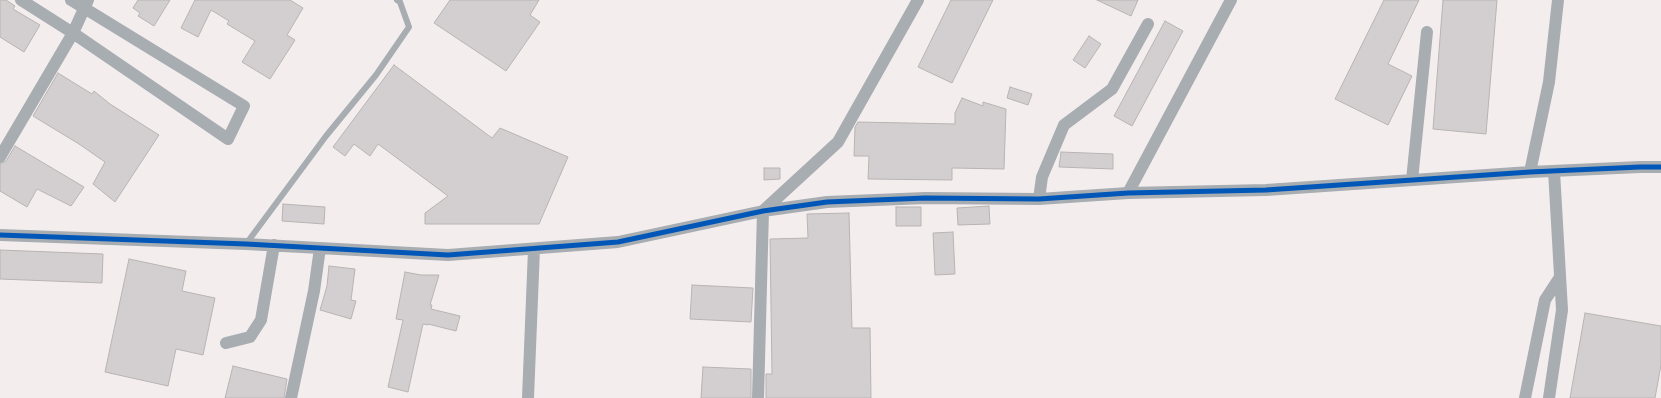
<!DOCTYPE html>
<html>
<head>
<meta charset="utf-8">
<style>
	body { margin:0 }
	canvas { display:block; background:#f4edee }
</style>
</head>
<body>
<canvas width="1661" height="398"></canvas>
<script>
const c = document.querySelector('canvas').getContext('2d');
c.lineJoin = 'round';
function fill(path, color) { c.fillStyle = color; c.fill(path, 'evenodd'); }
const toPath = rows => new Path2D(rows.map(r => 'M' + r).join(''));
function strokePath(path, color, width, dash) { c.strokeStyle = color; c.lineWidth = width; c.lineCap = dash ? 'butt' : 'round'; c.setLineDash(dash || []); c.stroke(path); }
const building = toPath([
	[0,0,6,0,15,6,13,9,40,25,24,52,0,37,0,0],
	[138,0,170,0,154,26,138,16,140,13,133,8,138,0],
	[195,0,290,0,303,8,287,35,295,40,270,79,242,62,255,41,227,24,229,21,211,10,198,37,181,28,195,0],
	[450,0,539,0,530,15,540,22,506,71,434,23,450,0],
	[951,0,993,0,952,83,918,67,951,0],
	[1097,0,1138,0,1131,16,1097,0],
	[1384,0,1419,0,1388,64,1412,76,1388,125,1335,99,1384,0],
	[1443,0,1497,0,1486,134,1433,129,1443,0],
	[1165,21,1183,31,1132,126,1114,116,1165,21],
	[1089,36,1101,44,1085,68,1073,60,1089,36],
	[394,65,492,138,500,128,568,157,539,224,425,224,425,213,448,196,378,144,370,156,354,144,345,156,333,147,394,65],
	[58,73,92,94,94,91,110,104,159,135,115,202,93,184,105,162,79,144,33,116,58,73],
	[1010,87,1032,94,1028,105,1007,98,1010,87],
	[962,98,983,106,983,102,1006,109,1004,169,952,168,952,180,868,179,869,156,854,156,855,127,858,122,955,124,955,113,962,98],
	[15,146,84,187,71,206,37,189,27,207,0,191,0,164,6,161,15,146],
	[1061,152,1113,154,1113,169,1059,167,1061,152],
	[764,168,780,168,780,179,764,180,764,168],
	[283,204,325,207,324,224,282,221,283,204],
	[989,206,990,224,958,225,957,208,989,206],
	[896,207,921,207,921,226,896,226,896,207],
	[849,213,852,328,870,328,871,398,766,398,766,374,772,374,770,239,808,238,807,214,849,213],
	[953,232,955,274,935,275,933,233,953,232],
	[0,250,103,254,102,283,0,279,0,250],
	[129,259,186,271,182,291,215,298,203,355,176,349,168,386,105,372,129,259],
	[329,266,355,269,351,300,356,301,351,319,320,310,327,286,329,266],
	[405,272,421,275,439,275,430,305,432,305,431,309,460,316,456,331,428,324,428,325,423,324,408,392,388,387,403,320,396,319,405,272],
	[692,285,753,288,751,322,690,319,692,285],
	[1585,313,1661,326,1661,365,1655,398,1570,398,1585,313],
	[233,366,287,379,284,398,225,398,233,366],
	[703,367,751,369,751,398,701,398,703,367]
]);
fill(building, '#d3cecf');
strokePath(building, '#b9b4b4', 1);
strokePath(toPath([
	[246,244,326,136,376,75,409,27,400,2,397,0]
]), '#a8adb2', 6);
strokePath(toPath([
	[21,0,73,33,228,139,244,106,71,0],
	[0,157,73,33,88,0],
	[1530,172,1549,82,1558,0],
	[1412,180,1427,32],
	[1128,193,1231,0],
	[1039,199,1042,177,1064,125,1112,89,1148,24],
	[0,235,246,244,448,255,618,242,763,211,827,202,925,198,1039,199,1128,193,1266,190,1530,172,1640,167,1661,167],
	[226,343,250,337,261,320,274,245],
	[291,398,314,291,320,248],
	[528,398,534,249],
	[758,398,763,211,838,142,918,0],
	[1525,398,1545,300,1560,277],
	[1549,398,1562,310,1554,171]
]), '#a8adb2', 12);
strokePath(toPath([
	[0,235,246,244,448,255,618,242,763,211,827,202,925,198,1039,199,1128,193,1266,190,1530,172,1640,167,1661,167]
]), '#0057b8', 5);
</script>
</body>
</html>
